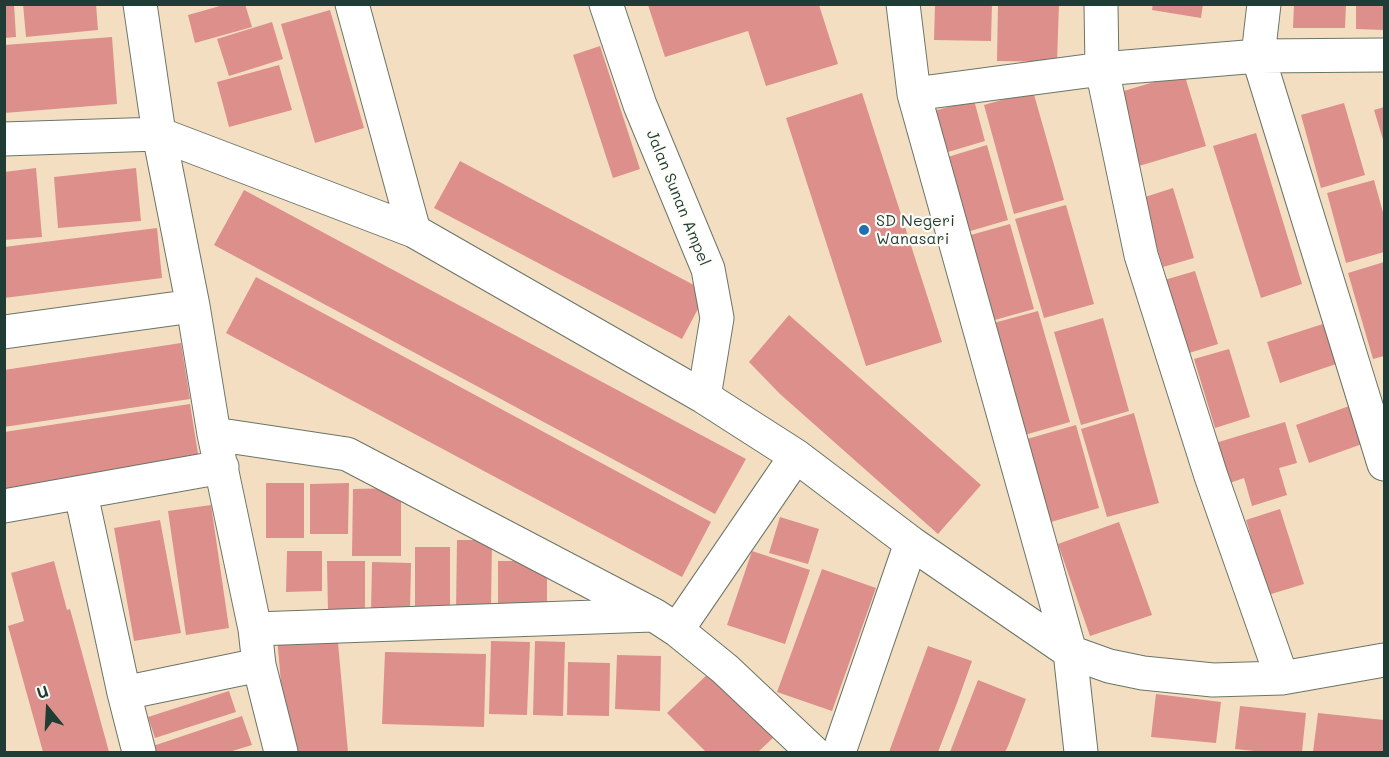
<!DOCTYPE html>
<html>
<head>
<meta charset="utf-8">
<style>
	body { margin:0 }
	#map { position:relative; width:1389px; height:757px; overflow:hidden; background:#f4dec2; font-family:Mali,sans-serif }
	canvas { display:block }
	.frame { position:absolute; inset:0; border:6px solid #1f3d34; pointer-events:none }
	.north { position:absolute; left:18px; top:679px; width:60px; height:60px; -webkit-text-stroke:4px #fdfcf7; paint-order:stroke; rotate:342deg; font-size:16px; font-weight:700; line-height:24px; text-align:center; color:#1f3d34 }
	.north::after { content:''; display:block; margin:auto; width:21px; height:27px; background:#1f3d34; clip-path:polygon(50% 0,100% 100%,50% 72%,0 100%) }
</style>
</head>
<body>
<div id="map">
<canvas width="1389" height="757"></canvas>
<div class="frame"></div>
<div class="north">U</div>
</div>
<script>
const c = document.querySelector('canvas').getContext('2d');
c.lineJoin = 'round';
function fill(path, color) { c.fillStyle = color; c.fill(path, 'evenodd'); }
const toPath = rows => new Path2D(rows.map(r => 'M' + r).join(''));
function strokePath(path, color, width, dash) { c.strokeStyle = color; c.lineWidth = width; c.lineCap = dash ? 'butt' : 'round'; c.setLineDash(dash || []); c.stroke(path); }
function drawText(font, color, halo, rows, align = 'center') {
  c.font = font + ' Mali,sans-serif'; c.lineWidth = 4.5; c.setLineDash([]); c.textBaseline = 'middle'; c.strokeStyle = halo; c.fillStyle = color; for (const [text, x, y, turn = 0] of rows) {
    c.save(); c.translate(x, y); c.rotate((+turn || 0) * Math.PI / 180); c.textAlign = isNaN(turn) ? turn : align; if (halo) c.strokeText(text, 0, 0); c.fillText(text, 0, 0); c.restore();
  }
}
fill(toPath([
	[4,4,14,4,16,37,4,38],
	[23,4,96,4,98,30,26,37],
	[227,4,245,4,252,27,195,43,188,15],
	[935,4,992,4,991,41,934,40],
	[998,4,1059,4,1057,62,997,61],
	[1153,4,1203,4,1201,18,1152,10],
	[1294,4,1346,4,1345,28,1293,28],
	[1356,4,1384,4,1384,30,1356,29],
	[648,5,819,5,838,64,766,86,748,31,665,57],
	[330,10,364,128,315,143,281,24],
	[272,22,283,59,229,76,217,39],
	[112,37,117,104,4,113,4,45],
	[600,46,640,169,613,178,573,55],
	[279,65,292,110,229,127,217,82],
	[1184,73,1206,146,1139,166,1117,93],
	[1033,91,1064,200,1014,214,984,105],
	[862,93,942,342,866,366,786,118],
	[974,100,985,141,938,155,926,113],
	[1344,103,1365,175,1321,188,1301,115],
	[1384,107,1384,143,1374,110],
	[1256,133,1302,284,1261,298,1213,146],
	[987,145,1008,220,960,234,938,160],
	[460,161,707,292,682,339,434,208],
	[36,168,42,237,4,240,4,172],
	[136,168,141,221,58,228,54,177],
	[1374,180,1384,216,1384,252,1346,263,1327,193],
	[1173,188,1194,258,1163,267,1142,198],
	[244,190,746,459,715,514,214,245],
	[1066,205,1094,304,1044,318,1015,219],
	[1010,224,1034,309,984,323,960,238],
	[157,228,162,278,4,298,4,247],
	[1384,262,1384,356,1373,359,1348,273],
	[1195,271,1218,344,1173,358,1151,284],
	[256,277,711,522,682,577,226,333],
	[1038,311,1070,422,1021,436,990,324],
	[789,315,981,485,938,534,780,394,749,362],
	[1103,318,1129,411,1081,425,1054,332],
	[1326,323,1339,363,1280,383,1267,342],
	[181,343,190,399,4,427,4,370],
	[1229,349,1250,417,1215,428,1194,359],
	[190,404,199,460,4,490,4,432],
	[1352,405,1365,443,1309,463,1296,425],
	[1134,413,1159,503,1107,517,1081,429],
	[1285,422,1297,463,1279,468,1287,495,1252,506,1244,478,1224,485,1212,444],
	[1076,425,1099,508,1051,522,1027,439],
	[266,483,304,483,304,538,266,538],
	[349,483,348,534,310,534,310,484],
	[401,488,401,556,352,556,353,489],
	[211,505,229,628,186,635,168,511],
	[1280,509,1304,584,1268,595,1246,520],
	[780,517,819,529,808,564,769,553],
	[160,520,181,633,134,641,114,528],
	[1119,522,1152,615,1090,636,1058,544],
	[457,540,492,540,491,610,456,611],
	[415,547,450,547,450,610,415,610],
	[287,551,322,551,322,591,286,592],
	[752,551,810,570,785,644,727,625],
	[54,561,67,610,70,609,109,752,43,752,8,626,24,621,11,573],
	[327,561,365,561,365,612,328,612],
	[498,561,547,561,547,610,498,609],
	[372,562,411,563,410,612,371,613],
	[822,569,876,588,832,711,777,692],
	[337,632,348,752,287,752,277,637],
	[491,641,530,642,527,715,489,714],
	[535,641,565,642,563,716,533,715],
	[928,646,972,661,957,703,938,752,889,752],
	[385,652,486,654,484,727,382,724],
	[617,655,661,656,660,711,615,709],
	[568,662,610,663,609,716,567,715],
	[712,670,776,735,758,752,706,752,667,713],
	[978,680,1026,699,1008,746,1005,752,950,752],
	[229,691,236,712,155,738,148,717],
	[1156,694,1221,702,1216,743,1151,737],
	[1240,706,1306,713,1302,752,1264,752,1235,749],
	[1318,713,1384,720,1384,752,1313,752],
	[242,716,252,745,229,752,152,752,150,747]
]), '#dd8f8b');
const street = toPath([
	[140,4,159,134,193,306,214,434,255,629,259,665,281,752],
	[352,4,414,231],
	[606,4,640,105,708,269,717,318,704,397],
	[903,4,914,94,1070,652,1081,752],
	[1101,4,1102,69,1141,255,1211,476,1282,678],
	[1264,4,1258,56,1384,464],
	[914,94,1102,69,1258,56,1384,55],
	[4,139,159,134,414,231,704,397,796,456,911,543,1070,652,1109,666,1143,673,1213,680,1282,678,1384,660],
	[4,332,193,306],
	[214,434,347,454,654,615,677,630,725,669,813,752],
	[81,494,124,693,139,752],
	[4,506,222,467],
	[255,629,652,615],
	[677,630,796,456],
	[124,693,259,665],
	[839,752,911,543]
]);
strokePath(street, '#6a7566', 35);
strokePath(street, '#fff', 33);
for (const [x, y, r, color] of [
	[864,230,6,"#1f6fb2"]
]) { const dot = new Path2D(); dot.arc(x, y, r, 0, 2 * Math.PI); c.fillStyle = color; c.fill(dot); strokePath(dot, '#fdfcf7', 2); }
drawText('16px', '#1f3d34', '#fdfcf7', [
	["Jalan Sunan Ampel",678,198,68]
]);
drawText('16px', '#1f3d34', '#fdfcf7', [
	["SD Negeri",876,221],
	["Wanasari",876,239]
], 'left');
</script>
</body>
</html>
